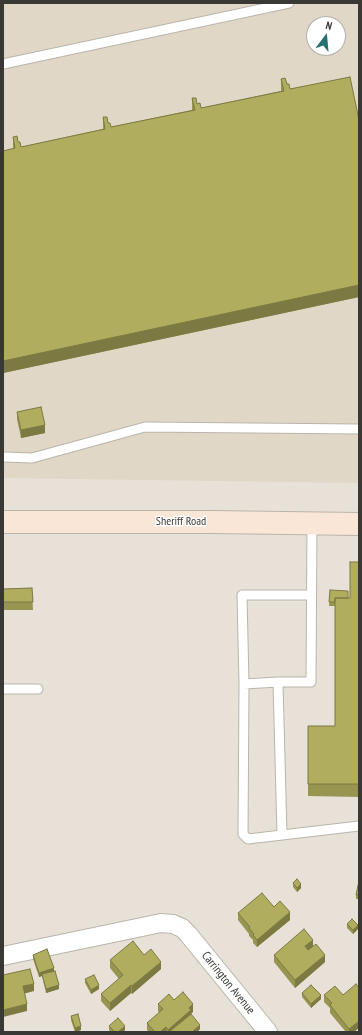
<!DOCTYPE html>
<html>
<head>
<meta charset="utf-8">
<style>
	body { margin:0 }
	#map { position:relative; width:362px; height:1035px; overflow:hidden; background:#e7e1d7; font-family:"PT Sans Narrow",sans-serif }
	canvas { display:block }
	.frame { position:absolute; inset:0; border:4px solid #3a3834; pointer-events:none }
	.north { position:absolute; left:306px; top:16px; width:40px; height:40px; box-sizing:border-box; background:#fff; border:1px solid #b0afae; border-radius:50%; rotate:16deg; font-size:11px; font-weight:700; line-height:16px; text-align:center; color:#3a3834 }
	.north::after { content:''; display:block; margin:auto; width:14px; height:18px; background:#277171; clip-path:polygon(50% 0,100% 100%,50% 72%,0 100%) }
</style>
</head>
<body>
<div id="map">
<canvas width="362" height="1035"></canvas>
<div class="frame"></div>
<div class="north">N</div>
</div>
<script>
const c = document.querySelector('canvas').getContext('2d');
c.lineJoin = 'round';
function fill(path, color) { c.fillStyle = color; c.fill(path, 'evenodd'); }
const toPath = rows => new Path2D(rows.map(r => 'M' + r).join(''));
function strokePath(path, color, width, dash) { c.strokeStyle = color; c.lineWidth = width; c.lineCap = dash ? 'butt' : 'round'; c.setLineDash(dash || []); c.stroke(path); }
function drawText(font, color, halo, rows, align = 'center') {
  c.font = font + ' "PT Sans Narrow",sans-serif'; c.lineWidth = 3; c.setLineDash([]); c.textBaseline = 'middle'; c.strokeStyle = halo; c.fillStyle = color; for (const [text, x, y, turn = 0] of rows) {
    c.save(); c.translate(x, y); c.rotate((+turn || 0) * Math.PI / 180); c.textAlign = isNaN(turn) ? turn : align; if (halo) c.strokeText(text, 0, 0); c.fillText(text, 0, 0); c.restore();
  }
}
fill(toPath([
	[3,3,359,3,359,483,3,478],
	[314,24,338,24,338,48,314,48]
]), '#e1d7c6');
const lane = toPath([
	[3,64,289,3],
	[3,457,32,458,145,427,359,429],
	[278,682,311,682,312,524],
	[244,684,278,682,282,835,359,826],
	[3,689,38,689],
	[282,835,248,839,243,834,244,684,242,595,311,595]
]);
const street = toPath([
	[3,956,161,923,173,924,182,928,188,934,268,1032]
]);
const secondary = toPath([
	[3,522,210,522,359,524]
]);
strokePath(lane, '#bab5ab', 11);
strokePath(street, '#bab5ab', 20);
strokePath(secondary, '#bab5ab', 24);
strokePath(lane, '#fff', 9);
strokePath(street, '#fff', 18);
strokePath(secondary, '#f9e6d6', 22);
fill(toPath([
	[281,79,287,84,290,89,359,120,359,297,3,373,3,151,13,149,13,137,18,142,21,147,103,129,103,117,111,127,192,110,192,98,201,108,281,91],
	[17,412,45,433,21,438,17,419],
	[359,562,359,797,308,796,308,726,335,726,335,606,329,606,330,590,348,598,350,598],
	[32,588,33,610,3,610,3,589],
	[359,881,359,899,356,899,356,895],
	[293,883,301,888,297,892,293,887],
	[274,907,290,920,257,947,253,943,253,940,249,936,249,934,238,920,238,913],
	[347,924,358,929,353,934,347,928],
	[33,955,54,971,59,989,46,993,42,976,39,977,33,959],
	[144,955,161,969,132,994,131,993,110,1011,101,1001,101,994,119,979,110,968,110,960],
	[274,955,325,962,295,988,274,962],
	[85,979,99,989,91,994,85,983],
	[302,993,321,999,311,1008,302,997],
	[324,995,343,995,354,1032,346,1032,330,1013,330,1008,324,1002],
	[174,1000,193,1012,191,1014,200,1029,197,1032,149,1032,147,1030,147,1023,159,1013,158,1011,158,1004],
	[71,1016,81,1030,75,1032,71,1020],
	[109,1026,125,1030,123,1032,111,1032,109,1030]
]), '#989551');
fill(toPath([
	[359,285,359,297,3,373,3,361],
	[45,425,45,433,21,438,21,430],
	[301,884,301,888,297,892,297,888],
	[290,912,290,920,257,947,257,940],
	[358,925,358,929,353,934,353,930],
	[313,940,313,947,305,954,305,946],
	[325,955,325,962,295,988,295,980],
	[161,962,161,969,132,994,132,986],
	[54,968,54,972,42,974,42,976,39,977,39,973],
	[34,984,34,991,23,994,23,986],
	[59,985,59,989,46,993,46,989],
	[99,985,99,989,91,994,91,990],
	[131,985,131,993,110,1011,110,1003],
	[321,995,321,999,311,1008,311,1004],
	[27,1004,27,1011,3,1017,3,1010],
	[193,1004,193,1012,191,1013,191,1018,174,1032,168,1032,168,1030],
	[359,1021,359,1028,354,1032,349,1032,349,1029],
	[200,1025,200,1029,197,1032,192,1032],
	[81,1026,81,1030,75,1032,75,1028],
	[125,1026,125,1030,123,1032,118,1032],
	[166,1027,166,1032,160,1032]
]), '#7c7942');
const building = toPath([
	[350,77,359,120,359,285,3,361,3,151,15,148,13,137,17,136,18,142,20,142,21,147,105,129,103,117,107,117,108,123,110,123,111,127,195,110,192,98,196,98,197,104,200,103,201,108,284,91,281,79,285,78,287,84,289,84,290,89,350,77],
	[41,407,45,425,21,430,17,412,41,407],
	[350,562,359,562,359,784,308,784,308,726,335,726,335,598,350,598,350,562],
	[32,588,33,602,3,602,3,589,32,588],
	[330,590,348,591,348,598,335,598,335,602,329,602,330,590],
	[297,879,301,884,297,888,293,883,297,879],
	[359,881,359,895,356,895,359,881],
	[262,893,274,907,280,901,290,912,257,940,253,935,254,934,249,928,250,927,238,913,262,893],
	[352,919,358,925,353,930,347,924,352,919],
	[304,929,313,940,305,946,308,950,316,944,325,955,295,980,274,955,304,929],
	[133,941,144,955,151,949,161,962,132,986,131,985,110,1003,101,994,123,975,110,960,133,941],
	[47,949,54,968,39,973,33,955,47,949],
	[30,969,34,984,23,986,27,1004,3,1010,3,975,30,969],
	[55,971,59,985,46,989,42,974,55,971],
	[94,975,99,985,91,990,85,979,94,975],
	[356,984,359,988,359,1021,349,1029,330,1005,332,1003,324,995,335,986,343,995,356,984],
	[311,985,321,995,311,1004,302,993,311,985],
	[183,992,193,1004,189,1008,191,1010,168,1030,166,1027,160,1032,155,1032,147,1023,163,1009,158,1004,169,994,174,1000,183,992],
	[78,1014,81,1026,75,1028,71,1016,78,1014],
	[191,1014,200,1025,192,1032,169,1032,191,1014],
	[118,1018,125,1026,118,1032,115,1032,109,1026,118,1018]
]);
fill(building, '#b1ad5e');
strokePath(building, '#7c7942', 1);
drawText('12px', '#3a3834', '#fff', [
	["Sheriff Road",181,522],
	["Carrington Avenue",228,983,51]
]);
</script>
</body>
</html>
